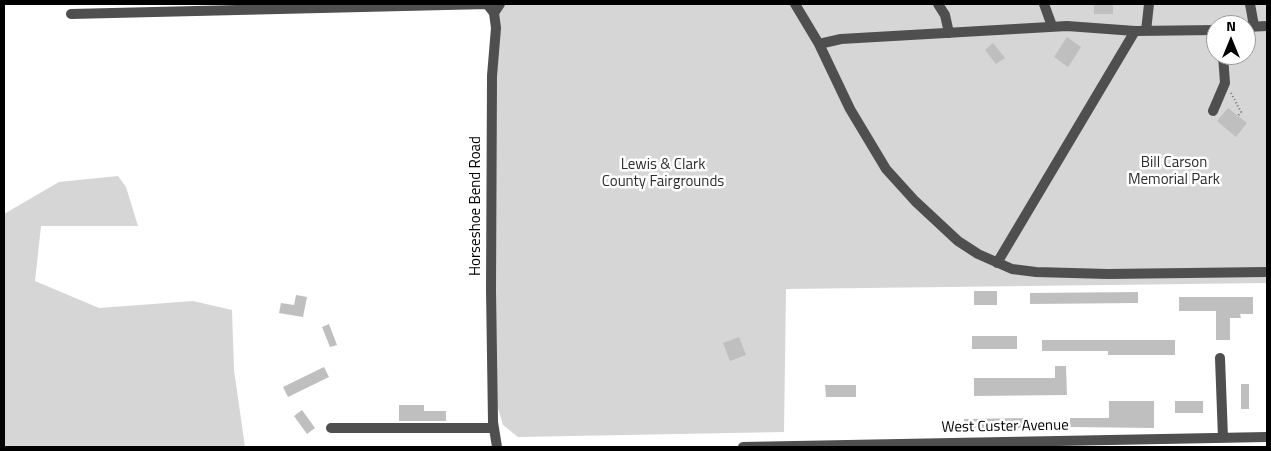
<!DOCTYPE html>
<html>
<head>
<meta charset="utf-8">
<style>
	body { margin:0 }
	#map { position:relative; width:1271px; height:451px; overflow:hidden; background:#fff; font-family:"Titillium Web",sans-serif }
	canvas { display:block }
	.frame { position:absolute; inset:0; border:5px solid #000; pointer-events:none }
	.north { position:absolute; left:1206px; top:15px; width:50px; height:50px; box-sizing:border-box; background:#fff; border:1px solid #999; border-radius:50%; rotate:0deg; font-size:14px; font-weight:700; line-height:20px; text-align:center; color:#000 }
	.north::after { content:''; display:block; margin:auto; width:18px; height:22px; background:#000; clip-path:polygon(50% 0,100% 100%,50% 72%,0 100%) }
</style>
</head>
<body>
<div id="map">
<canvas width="1271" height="451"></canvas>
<div class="frame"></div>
<div class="north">N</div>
</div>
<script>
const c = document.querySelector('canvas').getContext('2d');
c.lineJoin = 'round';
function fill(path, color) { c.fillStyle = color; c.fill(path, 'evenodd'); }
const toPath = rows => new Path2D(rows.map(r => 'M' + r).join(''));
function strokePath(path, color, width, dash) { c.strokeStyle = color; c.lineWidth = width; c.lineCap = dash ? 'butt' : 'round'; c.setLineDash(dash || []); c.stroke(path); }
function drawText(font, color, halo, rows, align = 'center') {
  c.font = font + ' "Titillium Web",sans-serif'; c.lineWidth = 5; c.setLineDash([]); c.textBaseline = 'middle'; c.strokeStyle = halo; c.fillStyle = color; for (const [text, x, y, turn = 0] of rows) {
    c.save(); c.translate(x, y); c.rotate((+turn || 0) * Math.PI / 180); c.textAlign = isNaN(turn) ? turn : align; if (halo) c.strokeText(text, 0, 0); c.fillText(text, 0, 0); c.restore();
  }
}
fill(toPath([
	[491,4,1267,4,1267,283,786,289,784,432,518,437,503,425,497,405],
	[1216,25,1246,25,1246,55,1216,55],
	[118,176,126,187,138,226,41,226,35,281,99,308,193,301,232,310,234,370,245,447,4,447,4,214,59,182]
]), '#d6d6d6');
fill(toPath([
	[1094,4,1113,4,1113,14,1094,14],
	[1067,37,1081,47,1068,67,1054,57],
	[993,43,1005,58,996,64,985,50],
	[1228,108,1247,123,1236,137,1217,121],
	[974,291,997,291,997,305,974,305],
	[1138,292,1138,303,1030,304,1030,293],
	[296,295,307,297,303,317,279,313,281,303,294,305],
	[1179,297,1253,297,1253,314,1240,314,1241,318,1230,318,1230,340,1216,340,1216,311,1179,311],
	[329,324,337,345,330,347,322,327],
	[972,336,1017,336,1017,349,972,349],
	[739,337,746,355,730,361,723,343],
	[1042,340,1175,340,1175,355,1108,355,1108,351,1042,351],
	[1055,366,1066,366,1067,395,974,396,974,378,1055,378],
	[324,367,329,377,288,397,283,387],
	[1241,384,1249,384,1249,409,1241,409],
	[825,385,856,385,856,397,826,397],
	[1109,401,1154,401,1154,428,1070,427,1070,418,1109,418],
	[1175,401,1203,401,1203,413,1175,413],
	[399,405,424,405,424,411,446,411,446,421,399,421],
	[302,410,315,428,307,434,294,416],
	[1028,418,1029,428,964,428,964,419]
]), '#bfbfbf');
strokePath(toPath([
	[1231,93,1241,112,1238,116]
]), '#717171', 2, [1, 2.5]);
strokePath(toPath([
	[487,4,494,13,496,28,492,76,491,290,493,422,497,447],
	[795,4,819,44,850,109,886,169,915,201,958,241,978,254,1012,269,1036,272,1108,274,1267,272],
	[938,4,945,15,949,33],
	[1044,4,1052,26],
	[1250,4,1254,26],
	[494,13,500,4],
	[71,14,487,4],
	[1246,27,1267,26],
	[1146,31,1149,4],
	[819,44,841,39,1067,26,1135,31],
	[1213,111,1225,83,1223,55],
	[997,263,1135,31,1216,30],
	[1220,358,1223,438],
	[331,428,494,428],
	[743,447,1267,437]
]), '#4f4f4f', 10);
drawText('15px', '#2d2d2d', '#fff', [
	["Bill Carson",1174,163],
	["Memorial Park",1174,180],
	["Lewis & Clark",663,165],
	["County Fairgrounds",663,182]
]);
drawText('15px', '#000', '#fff', [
	["Horseshoe Bend Road",476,206,-90],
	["West Custer Avenue",1005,427,-1]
]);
</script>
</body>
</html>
